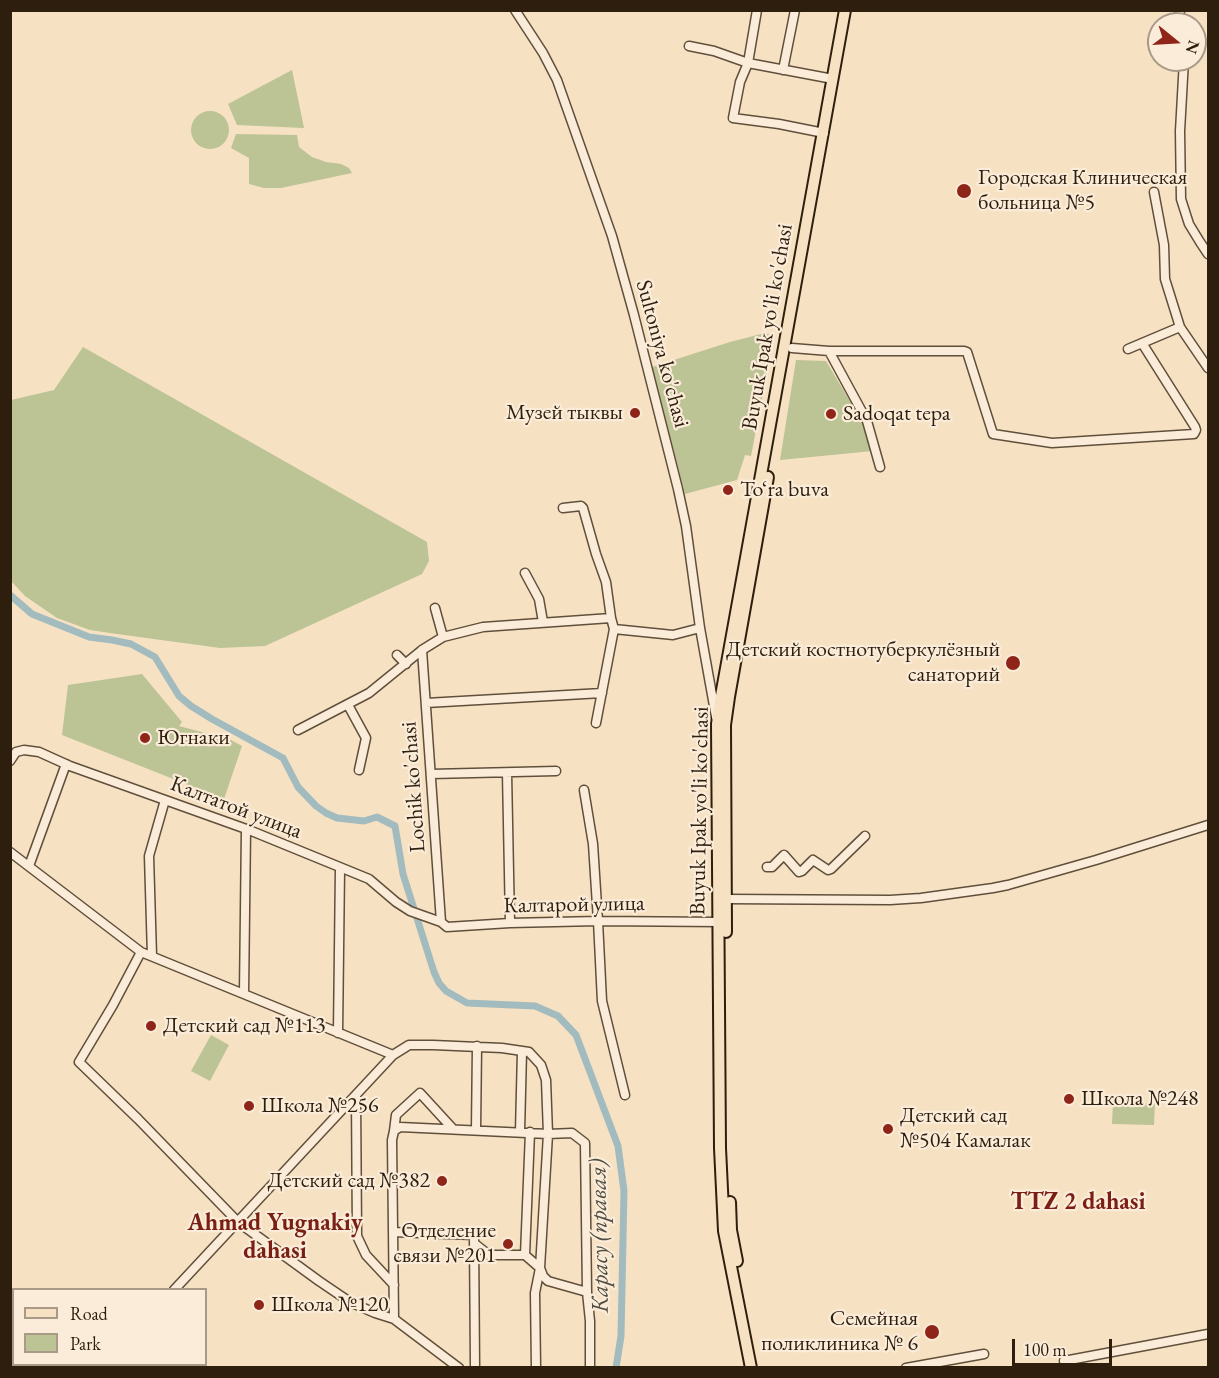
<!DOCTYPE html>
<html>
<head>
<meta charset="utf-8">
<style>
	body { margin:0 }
	#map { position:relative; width:1219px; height:1378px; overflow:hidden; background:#f7e1c3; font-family:"EB Garamond",serif }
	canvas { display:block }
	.frame { position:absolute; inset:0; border:12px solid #2e1e0d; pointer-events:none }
	.legend { position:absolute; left:12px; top:1288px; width:195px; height:78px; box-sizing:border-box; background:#faecd8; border:2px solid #a89a87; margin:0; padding:8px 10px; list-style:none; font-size:18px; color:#2e1e0d }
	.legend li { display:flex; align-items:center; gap:12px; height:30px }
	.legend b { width:30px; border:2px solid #a89a87 }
	.north { position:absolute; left:1147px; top:12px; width:60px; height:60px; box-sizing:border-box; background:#faecd8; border:2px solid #a89a87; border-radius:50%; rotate:108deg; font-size:16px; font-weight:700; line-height:24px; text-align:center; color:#2e1e0d }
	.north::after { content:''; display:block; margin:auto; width:21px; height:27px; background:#8f2418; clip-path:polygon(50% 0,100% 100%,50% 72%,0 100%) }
	.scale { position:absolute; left:1012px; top:1339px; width:100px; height:27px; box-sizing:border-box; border:3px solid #2e1e0d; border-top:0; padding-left:8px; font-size:18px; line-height:21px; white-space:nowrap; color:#2e1e0d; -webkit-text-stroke:4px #faecd8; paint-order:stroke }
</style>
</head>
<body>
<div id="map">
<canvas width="1219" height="1378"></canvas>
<div class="frame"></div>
<ul class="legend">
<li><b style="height:8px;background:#f7e1c3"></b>Road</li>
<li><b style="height:16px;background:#bcc394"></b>Park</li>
</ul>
<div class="north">N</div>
<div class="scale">100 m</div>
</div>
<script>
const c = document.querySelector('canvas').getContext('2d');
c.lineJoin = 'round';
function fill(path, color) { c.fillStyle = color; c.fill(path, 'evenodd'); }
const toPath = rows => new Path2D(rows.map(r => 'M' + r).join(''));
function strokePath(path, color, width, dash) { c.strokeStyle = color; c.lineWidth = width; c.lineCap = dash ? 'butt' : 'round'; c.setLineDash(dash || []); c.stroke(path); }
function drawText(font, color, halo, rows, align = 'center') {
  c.font = font + ' "EB Garamond",serif'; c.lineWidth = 4.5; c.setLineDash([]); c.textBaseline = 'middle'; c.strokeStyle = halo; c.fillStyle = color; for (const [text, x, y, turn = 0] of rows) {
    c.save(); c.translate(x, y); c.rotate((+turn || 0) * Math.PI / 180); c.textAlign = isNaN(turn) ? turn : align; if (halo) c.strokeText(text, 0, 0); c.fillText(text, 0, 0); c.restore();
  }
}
fill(toPath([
	[292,70,304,128,237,125,228,104],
	'191 130a19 19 0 1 1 38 0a19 19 0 1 1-38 0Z',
	[236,134,297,135,299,147,312,157,326,162,341,164,349,168,352,173,281,188,264,188,249,184,249,158,231,148],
	[761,334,769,334,772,347,751,456,745,455,737,480,685,494,652,367,730,342],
	[83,347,427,542,429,561,422,574,265,646,220,648,117,634,90,630,57,618,25,596,11,581,11,400,54,390],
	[796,360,826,361,866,428,873,451,780,460],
	[142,674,182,722,179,726,231,740,242,746,224,799,62,735,68,685],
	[211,1035,229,1045,210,1081,191,1071],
	[1113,1102,1155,1103,1154,1125,1112,1124]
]), '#bcc394');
strokePath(toPath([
	[10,595,32,614,89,637,112,640,131,644,155,657,179,696,191,706,212,719,283,758,298,787,316,806,326,813,337,818,364,821,377,817,395,826,403,874,434,972,439,983,446,991,467,1003,535,1006,558,1016,576,1035,618,1146,624,1191,621,1336,616,1368]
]), '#a2bbbe', 7);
const minor = toPath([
	[515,10,543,53,557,80,612,236,634,315,678,489,686,526,700,628,716,717],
	[757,10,748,63,740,82,733,118,779,124,824,133],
	[1179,10,1182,24],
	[689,46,714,51,748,63,833,79],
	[1184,60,1180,131,1181,199,1189,224,1200,242,1208,254],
	[783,70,795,10],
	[1154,192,1164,245,1165,279,1180,327,1208,368],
	[792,348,829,351],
	[1128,349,1180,327],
	[880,467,867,421,829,351,964,351,967,352,993,434,1052,443,1194,434,1196,430,1195,427,1142,343],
	[563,508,581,506,583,508,596,554,606,582,611,618],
	[525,573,539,599,543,622],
	[435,608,443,637],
	[422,650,441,922],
	[397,655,406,664],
	[426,703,602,693],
	[348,705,366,738,359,770],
	[596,723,614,629],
	[298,730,369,693,422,650,443,637,483,627,611,618,614,629,673,635,700,628],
	[10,761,16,752,24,750,39,752,70,766,249,830,369,879,396,902,410,911,441,922,447,927,510,923,598,921,722,922],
	[507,773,510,923],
	[431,774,556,771],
	[584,790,593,844,598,921,602,1001,625,1095],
	[10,852,141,952,393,1055],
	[29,866,66,764],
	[767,867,772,867,784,855,799,872,802,871,813,860,828,870,831,869,865,836],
	[726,899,890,900,921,898,993,888,1008,885,1096,860,1208,825],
	[141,952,113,1005,79,1062,138,1119,238,1222,319,1281,350,1302,375,1313,394,1319,459,1368],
	[152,956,149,856,165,800],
	[244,994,246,829],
	[338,1033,340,868],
	[356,1095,357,1236,366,1255,394,1285],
	[476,1130,477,1046],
	[394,1131,396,1115,420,1093,453,1129],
	[520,1132,522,1051],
	[530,1132,525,1255,540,1268,535,1293,536,1368],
	[393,1232,474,1235,475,1368],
	[475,1244,489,1255,525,1255],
	[174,1290,393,1055,409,1045,433,1045,502,1048,529,1052,541,1065,546,1080,548,1134,540,1268,543,1276,548,1281,587,1292],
	[394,1319,392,1140,394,1131,400,1127,548,1134,572,1133,585,1143,587,1292,590,1321,590,1368],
	[1064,1361,1208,1334],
	[100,1368,103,1364],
	[906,1368,984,1354]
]);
const major = toPath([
	[726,932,725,725,729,697,768,477],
	[730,1202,731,1230,737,1261],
	[751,1368,724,1231,720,1148,717,724,721,696,845,10]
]);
strokePath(minor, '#604f3a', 11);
strokePath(major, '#2e1e0d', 14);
strokePath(minor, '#faecd8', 8);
strokePath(major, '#f7e1c3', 10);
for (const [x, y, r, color] of [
	[964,191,8,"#8f2418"],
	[635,413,6,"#8f2418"],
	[831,414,6,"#8f2418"],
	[728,490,6,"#8f2418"],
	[1013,663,8,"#8f2418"],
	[145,738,6,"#8f2418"],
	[151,1026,6,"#8f2418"],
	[1069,1099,6,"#8f2418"],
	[249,1106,6,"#8f2418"],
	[888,1129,6,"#8f2418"],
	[442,1181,6,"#8f2418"],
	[508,1244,6,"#8f2418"],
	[259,1305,6,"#8f2418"],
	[932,1332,8,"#8f2418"]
]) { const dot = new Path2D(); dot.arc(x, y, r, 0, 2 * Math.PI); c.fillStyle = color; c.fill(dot); strokePath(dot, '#faecd8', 2); }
drawText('22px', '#2e1e0d', '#faecd8', [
	["Городская Клиническая",978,178],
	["больница №5",978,203],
	["Музей тыквы",623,413,"right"],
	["Sadoqat tepa",843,414],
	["To‘ra buva",740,490],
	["Детский костнотуберкулёзный",1000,650,"right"],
	["санаторий",1000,675,"right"],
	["Югнаки",157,738],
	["Детский сад №113",163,1026],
	["Школа №248",1081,1099],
	["Школа №256",261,1106],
	["Детский сад",900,1116],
	["№504 Камалак",900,1141],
	["Детский сад №382",430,1181,"right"],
	["Отделение",496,1231,"right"],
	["связи №201",496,1256,"right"],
	["Школа №120",271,1305],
	["Семейная",918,1319,"right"],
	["поликлиника № 6",918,1344,"right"]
], 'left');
drawText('22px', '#2e1e0d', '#faecd8', [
	["Buyuk Ipak yo'li ko'chasi",768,327,-80],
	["Sultoniya ko'chasi",662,354,75],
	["Lochik ko'chasi",414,787,-94],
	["Калтатой улица",236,808,21],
	["Buyuk Ipak yo'li ko'chasi",700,811,-89],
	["Калтарой улица",574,905,-1]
]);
drawText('bold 24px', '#7a1f14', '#faecd8', [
	["TTZ 2 dahasi",1078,1202],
	["Ahmad Yugnakiy",275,1223],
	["dahasi",275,1251]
]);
drawText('italic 24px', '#514d42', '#faecd8', [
	["Карасу (правая)",600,1236,-91]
]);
</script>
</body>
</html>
